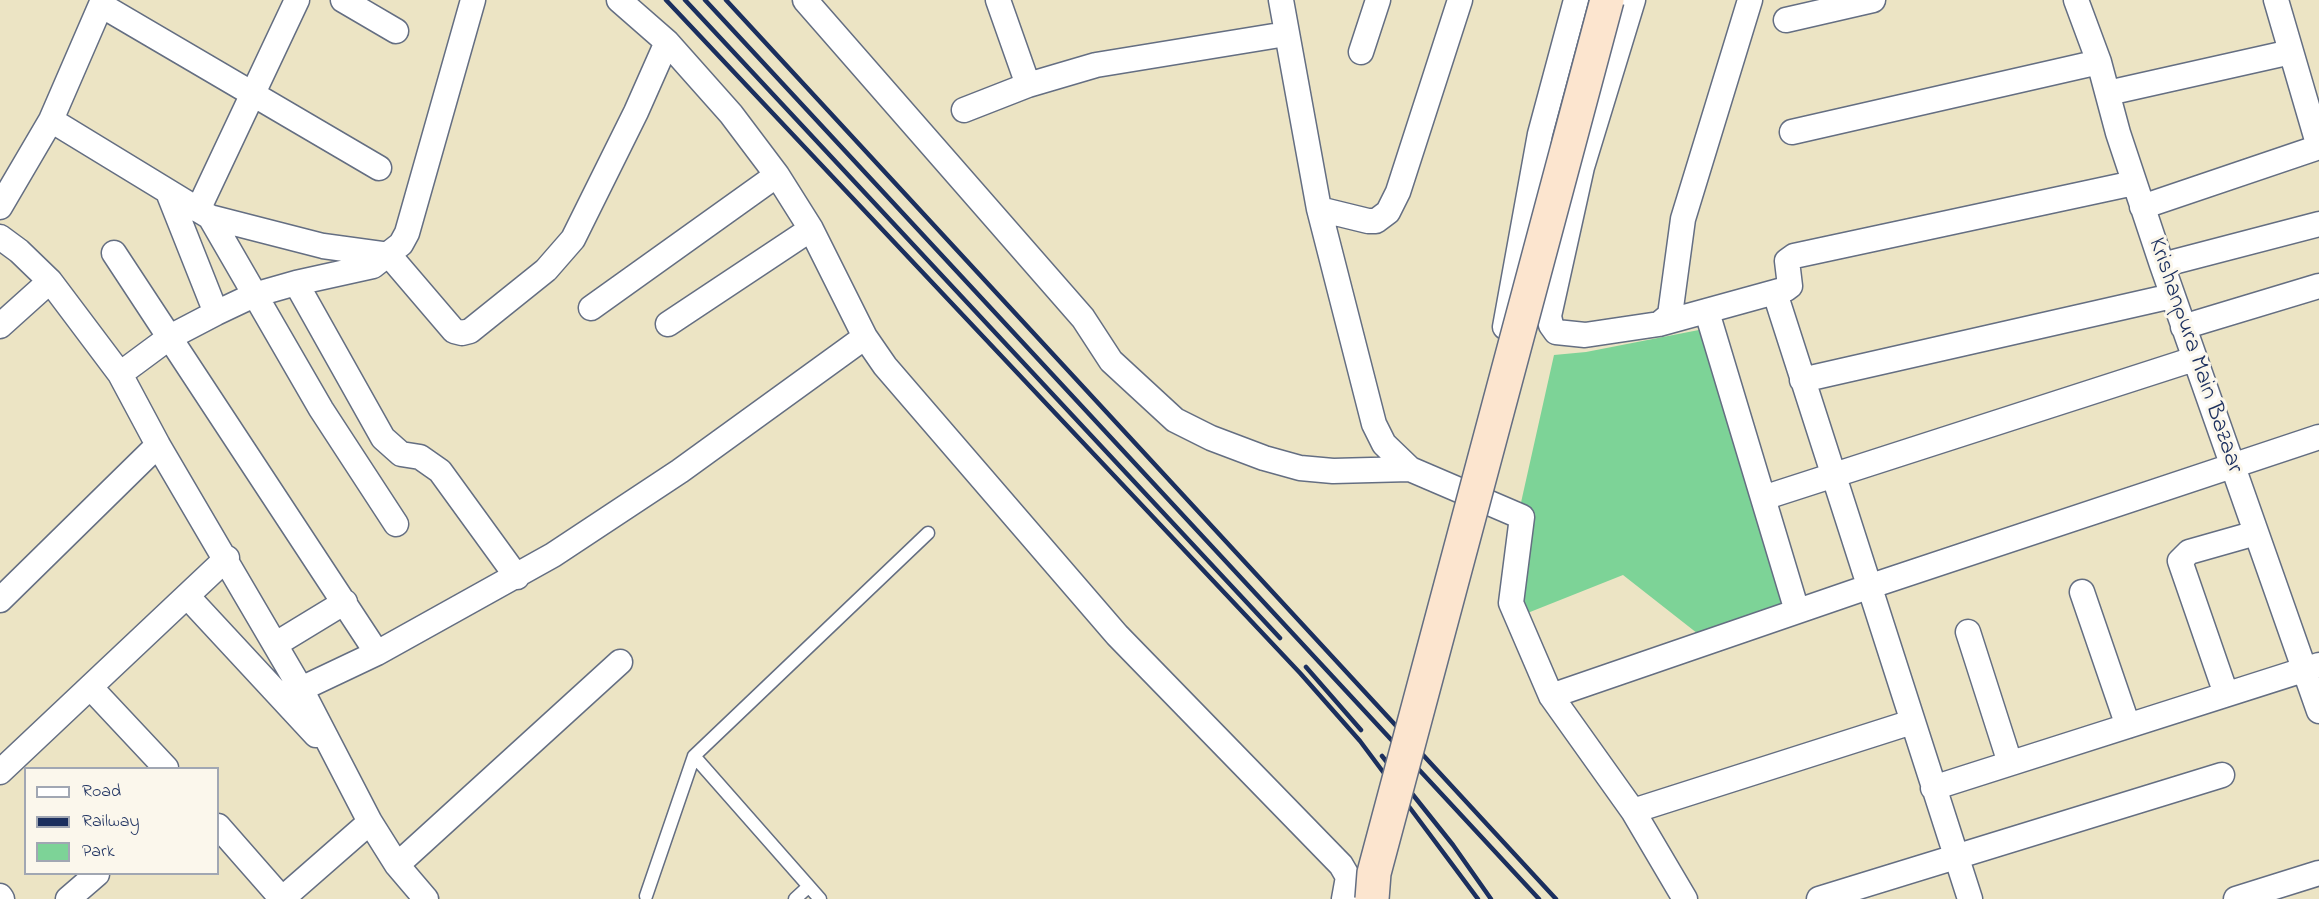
<!DOCTYPE html>
<html>
<head>
<meta charset="utf-8">
<style>
	body { margin:0 }
	#map { position:relative; width:2319px; height:899px; overflow:hidden; background:#ece4c4; font-family:"Indie Flower",sans-serif }
	canvas { display:block }
	.legend { position:absolute; left:24px; top:767px; width:195px; height:108px; box-sizing:border-box; background:#fbf7ec; border:2px solid #a1a7b3; margin:0; padding:8px 10px; list-style:none; font-size:18px; color:#1b2f5e }
	.legend li { display:flex; align-items:center; gap:12px; height:30px }
	.legend b { width:30px; border:2px solid #a1a7b3 }
</style>
</head>
<body>
<div id="map">
<canvas width="2319" height="899"></canvas>
<ul class="legend">
<li><b style="height:8px;background:#fff"></b>Road</li>
<li><b style="height:8px;background:#1b2f5e"></b>Railway</li>
<li><b style="height:16px;background:#7dd397"></b>Park</li>
</ul>
</div>
<script>
const c = document.querySelector('canvas').getContext('2d');
c.lineJoin = 'round';
function fill(path, color) { c.fillStyle = color; c.fill(path, 'evenodd'); }
const toPath = rows => new Path2D(rows.map(r => 'M' + r).join(''));
function strokePath(path, color, width, dash) { c.strokeStyle = color; c.lineWidth = width; c.lineCap = dash ? 'butt' : 'round'; c.setLineDash(dash || []); c.stroke(path); }
function drawText(font, color, halo, rows, align = 'center') {
  c.font = font + ' "Indie Flower",sans-serif'; c.lineWidth = 6; c.setLineDash([]); c.textBaseline = 'middle'; c.strokeStyle = halo; c.fillStyle = color; for (const [text, x, y, turn = 0] of rows) {
    c.save(); c.translate(x, y); c.rotate((+turn || 0) * Math.PI / 180); c.textAlign = isNaN(turn) ? turn : align; if (halo) c.strokeText(text, 0, 0); c.fillText(text, 0, 0); c.restore();
  }
}
fill(toPath([
	[1704,329,1785,610,1702,637,1623,575,1520,616,1503,583,1554,355,1586,352]
]), '#7dd397');
const lane = toPath([
	[694,756,820,899],
	[646,896,694,756,928,533],
	[795,899,808,887]
]);
const street = toPath([
	[343,0,396,31],
	[619,0,667,42,731,114,777,175,811,229,865,337,885,366,1117,635,1341,865,1348,877,1344,899],
	[805,0,1083,318,1111,361,1175,420,1211,438,1264,458,1300,468,1333,471,1410,469],
	[998,0,1028,85],
	[1281,0,1319,209,1374,424,1384,444,1410,469,1522,517,1511,603,1551,696,1633,811,1685,899],
	[1633,0,1582,167,1549,316,1551,325,1556,332,1585,335,1659,324,1786,289,1790,286,1787,261,1794,256,2134,183],
	[2076,0,2099,62,2118,133,2162,265,2319,711],
	[2276,0,2319,147],
	[101,5,379,168],
	[1786,20,1873,0],
	[1361,52,1378,0],
	[2108,93,2291,52],
	[964,110,1028,85,1096,65,1286,34],
	[51,120,210,217,323,246,389,255,454,331,462,333,470,331,546,270,573,239,636,112,667,42],
	[1792,132,2099,62],
	[168,192,216,313],
	[0,207,51,120,103,0],
	[2142,207,2319,147],
	[1319,209,1368,221,1376,221,1388,212,1398,192,1460,0],
	[198,210,297,0],
	[210,217,321,409,396,524],
	[0,237,19,251,50,281,120,374,158,445,301,689,370,822,397,865,426,899],
	[114,253,377,653],
	[2162,265,2319,224],
	[296,283,383,438,401,454,420,457,440,471,517,577],
	[1775,293,1970,899],
	[591,308,777,175],
	[1707,312,1797,611],
	[668,324,811,229],
	[1659,324,1670,315,1683,219,1750,0],
	[0,326,50,281],
	[1505,327,1540,134,1576,0],
	[2183,327,2319,286],
	[120,374,170,337,216,313,254,295,296,283,373,266,401,244,407,233,473,0],
	[1802,380,2172,296],
	[1763,498,2194,359],
	[2082,592,2128,726],
	[187,596,316,735],
	[0,600,158,445],
	[1968,632,2010,763],
	[276,644,345,602],
	[91,688,166,768],
	[301,689,377,653,553,555,680,471,865,337],
	[2226,694,2180,561,2189,552,2256,533],
	[1551,696,1868,587,2319,437],
	[0,772,227,558],
	[1933,788,2319,665],
	[1633,811,1912,722],
	[218,826,282,899],
	[397,865,620,662],
	[0,896,2,899],
	[68,899,97,874],
	[282,899,370,822],
	[1819,899,2222,775],
	[2236,899,2319,873]
]);
strokePath(lane, '#646e82', 15);
strokePath(street, '#646e82', 27);
strokePath(lane, '#fff', 12);
strokePath(street, '#fff', 24);
strokePath(toPath([
	[666,0,1300,673,1360,741,1478,899],
	[685,0,1280,638],
	[705,0,1539,899],
	[726,0,1556,899],
	[1306,667,1361,730],
	[1382,756,1453,845,1491,899]
]), '#1b2f5e', 4.5);
const secondaryBridge = toPath([
	[1372,899,1374,873,1607,0]
]);
strokePath(secondaryBridge, '#646e82', 36, []);
strokePath(secondaryBridge, '#fce5cf', 33);
drawText('24px', '#1b2f5e', '#fbf7ec', [
	["Krishanpura Main Bazaar",2194,356,71]
]);
</script>
</body>
</html>
